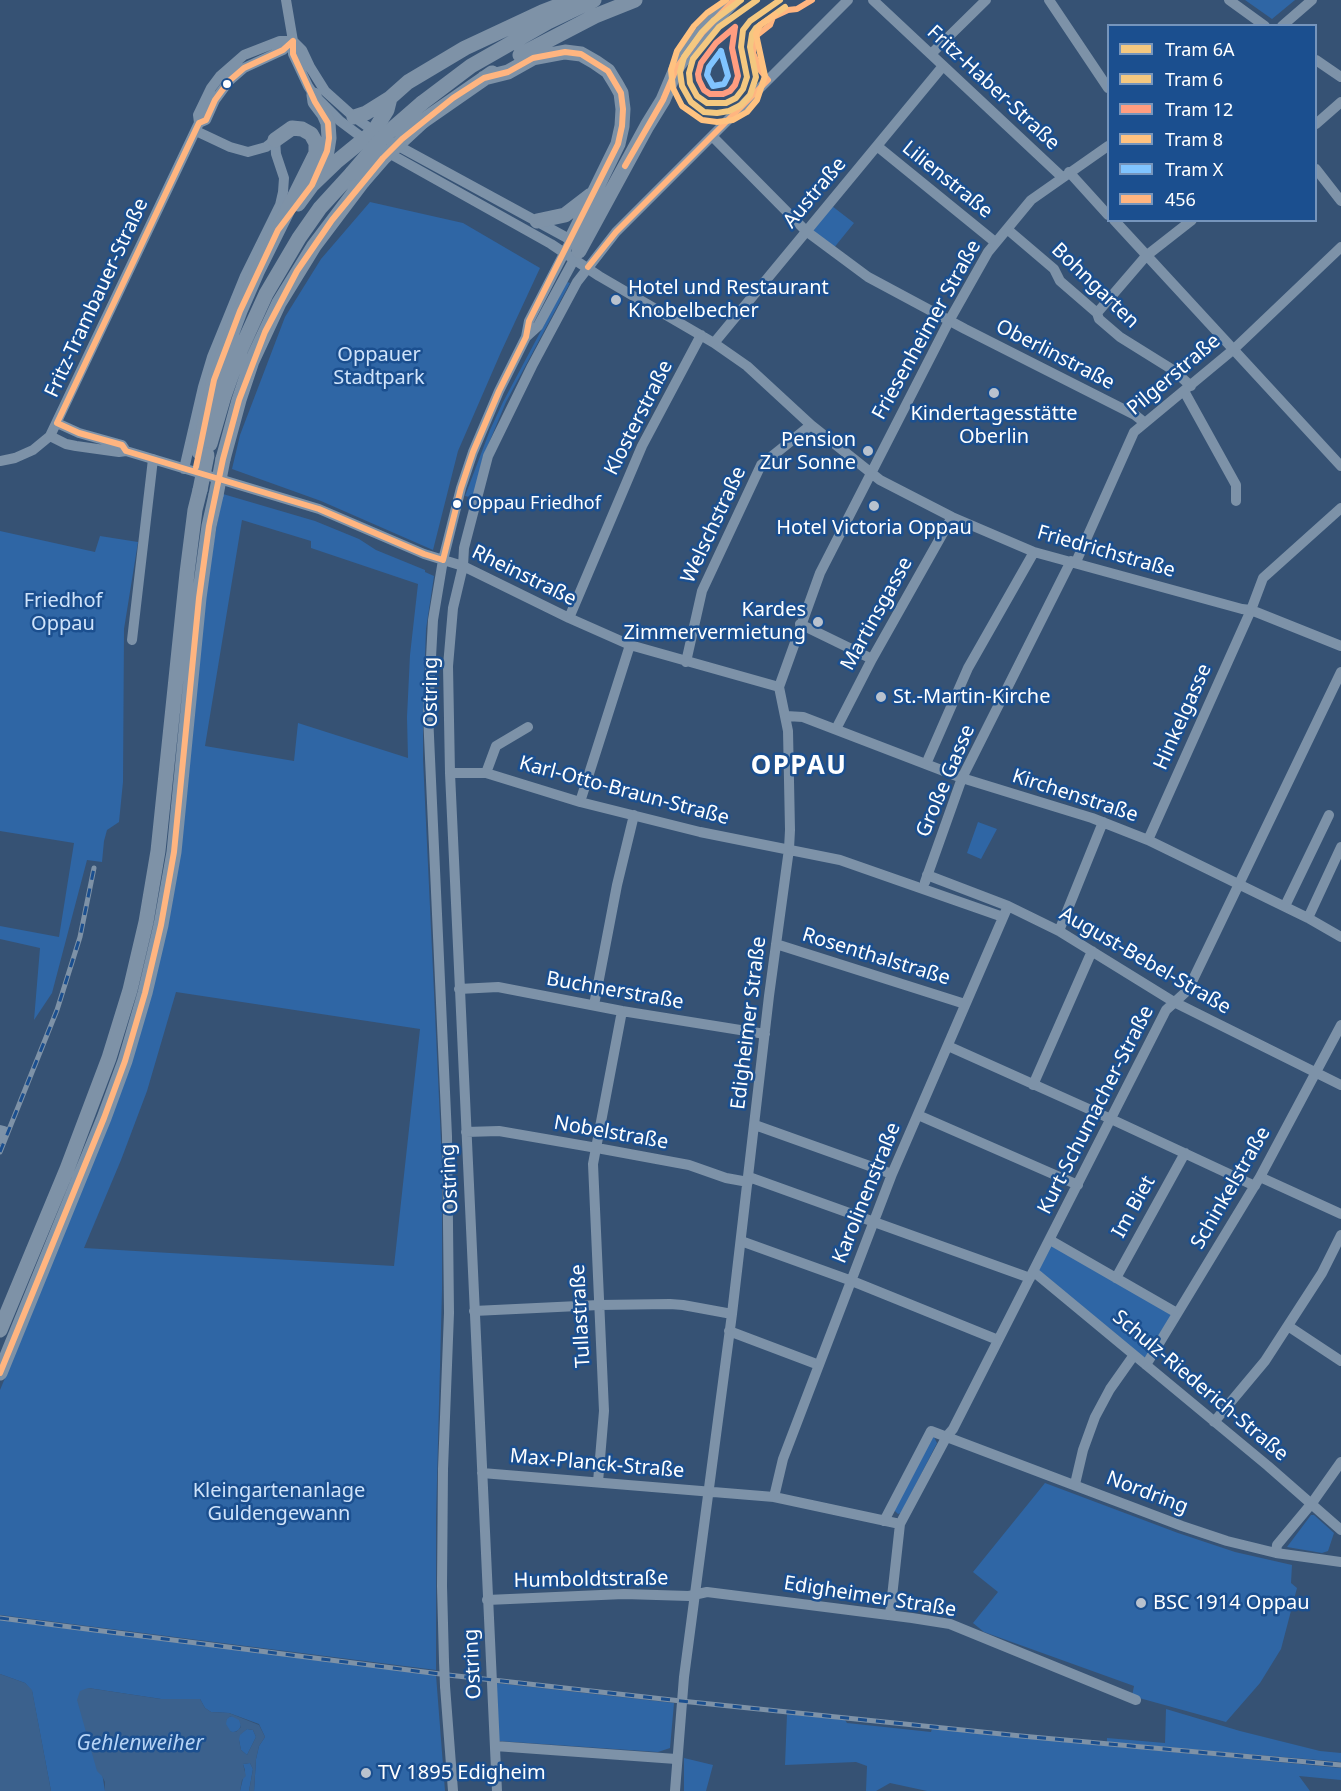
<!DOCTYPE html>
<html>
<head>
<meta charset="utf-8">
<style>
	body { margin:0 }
	#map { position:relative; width:1341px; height:1791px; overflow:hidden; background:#365274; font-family:"Noto Sans",sans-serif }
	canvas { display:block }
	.legend { position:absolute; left:1107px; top:24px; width:210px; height:198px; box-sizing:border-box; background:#1b4f8f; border:2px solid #7695bc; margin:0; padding:8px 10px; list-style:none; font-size:18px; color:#fff }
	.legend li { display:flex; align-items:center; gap:12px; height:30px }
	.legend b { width:30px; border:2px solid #7695bc }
</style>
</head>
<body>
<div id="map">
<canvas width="1341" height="1791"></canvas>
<ul class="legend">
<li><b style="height:8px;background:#f4c880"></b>Tram 6A</li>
<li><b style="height:8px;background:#f4c880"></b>Tram 6</li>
<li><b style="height:8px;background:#ff9d80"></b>Tram 12</li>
<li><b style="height:8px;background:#ffc280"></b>Tram 8</li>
<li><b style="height:8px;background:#80c4ff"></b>Tram X</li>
<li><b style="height:8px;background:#ffb580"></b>456</li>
</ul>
</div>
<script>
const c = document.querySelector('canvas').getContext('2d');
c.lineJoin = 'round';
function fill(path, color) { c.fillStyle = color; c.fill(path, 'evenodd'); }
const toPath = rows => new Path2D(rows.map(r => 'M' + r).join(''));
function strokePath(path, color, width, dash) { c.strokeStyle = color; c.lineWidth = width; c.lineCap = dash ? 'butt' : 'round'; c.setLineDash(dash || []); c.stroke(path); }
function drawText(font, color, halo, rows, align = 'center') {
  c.font = font + ' "Noto Sans",sans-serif'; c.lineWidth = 5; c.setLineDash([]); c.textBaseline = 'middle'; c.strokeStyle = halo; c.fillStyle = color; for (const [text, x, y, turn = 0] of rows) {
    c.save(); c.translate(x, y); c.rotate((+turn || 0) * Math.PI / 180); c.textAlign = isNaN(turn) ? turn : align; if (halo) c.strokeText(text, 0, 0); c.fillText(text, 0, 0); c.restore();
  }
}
fill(toPath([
	[1245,0,1295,0,1272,19],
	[370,202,463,223,540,268,501,352,458,451,433,550,321,501,232,469,240,435,285,317,321,259],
	[832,206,854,223,833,249,811,232],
	[567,282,570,283,506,402,483,457,473,498,465,496,490,430,503,402],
	[223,494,315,521,359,539,376,550,425,570,425,572,434,576,426,629,423,717,423,759,442,1162,442,1290,436,1518,436,1670,0,1615,0,1390,30,1318,153,987,212,551],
	[242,520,311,541,311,548,418,584,410,655,407,717,408,758,298,723,294,761,205,746],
	[176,992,420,1029,394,1266,84,1248,121,1160,147,1091],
	[0,531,95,552,100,536,138,542,124,629,123,782,119,822,107,830,104,841,102,862,87,860,52,993,34,1020,40,948,0,939,0,926,59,937,74,843,0,831],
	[978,822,997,829,981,859,967,853],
	[1051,1244,1173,1314,1145,1360,1038,1271],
	[934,1437,937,1443,901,1513,898,1514,894,1510,930,1439],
	[1045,1483,1178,1533,1235,1552,1292,1565,1291,1583,1297,1588,1281,1649,1260,1683,1226,1722,1132,1696,1134,1686,984,1632,973,1623,998,1592,973,1572],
	[1311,1515,1314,1515,1334,1533,1328,1551,1322,1553,1287,1547],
	[0,1620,436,1675,445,1791,254,1791,256,1759,259,1746,265,1737,259,1724,229,1713,211,1712,205,1708,200,1699,161,1699,88,1688,105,1791,51,1791,32,1691,25,1683,0,1674],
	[496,1683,674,1703,670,1748,658,1752,499,1741],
	[1166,1709,1240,1731,1320,1751,1341,1753,1341,1762,1107,1742,1107,1738,1165,1743],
	[787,1714,845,1720,847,1723,931,1732,932,1729,1341,1768,1341,1780,1299,1776,1310,1791,927,1791,890,1783,876,1791,866,1791,867,1766,856,1762,785,1765],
	'225 1724a8 8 0 1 1 16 0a8 8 0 1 1-16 0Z',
	[247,1729,253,1730,256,1737,247,1755,241,1750,239,1740,239,1735],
	[684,1758,713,1765,706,1791,684,1791],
	[250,1763,253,1769,249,1791,240,1791,245,1770,243,1764]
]), '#2f66a5');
fill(toPath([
	[0,1674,25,1683,32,1690,51,1791,0,1791],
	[88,1688,161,1699,200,1699,205,1708,211,1712,229,1713,259,1725,265,1737,259,1746,256,1759,254,1791,249,1791,253,1769,250,1763,243,1764,246,1776,242,1780,240,1791,105,1791,105,1782,102,1776,97,1771,77,1700,80,1691],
	[231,1716,239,1720,240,1723,241,1727,236,1732,231,1732,226,1724,227,1719],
	[247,1729,253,1730,256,1737,247,1755,241,1750,239,1740,240,1735]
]), '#3b618d');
strokePath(toPath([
	[286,0,293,41,293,54,308,86,314,95,340,121,368,142],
	[873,0,1062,177],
	[1049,0,1108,88],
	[1229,0,1265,26],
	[1282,26,1312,0],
	[293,41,302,50,310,67,325,91,354,117,378,134],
	[931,54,986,0],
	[1316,60,1341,77],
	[199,123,206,120,215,100,229,81,244,68,283,50,293,41],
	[1316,124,1341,102],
	[196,131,230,147,248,152,266,147,275,140],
	[712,136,806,231,868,277,965,329,1135,415,1145,423],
	[391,142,571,240,574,244],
	[877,146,995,242],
	[385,151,551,244,599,276,714,343,747,366,811,425,880,480,952,517,1034,552,1242,609,1251,610,1341,646],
	[1316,169,1341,201],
	[1069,172,1108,215],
	[1114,220,1341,466],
	[1007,229,1054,269,1060,281,1097,313,1099,319,1120,337,1173,370,1191,386],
	[1097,313,1146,256,1192,220],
	[526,337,538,326,577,254],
	[714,343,943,66],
	[1184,391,1236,485,1236,501],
	[57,423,79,433,122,445,126,451,319,509,424,554,463,566,569,618,630,645,779,687],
	[50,436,66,444,76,446,119,452,126,451],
	[0,461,15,458,33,450,50,436,199,123,198,115,211,88,220,76,244,55,280,41,293,41],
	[184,469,203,387,212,357,245,276,280,205,283,192,284,178,276,154,275,140],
	[1076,562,1134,432,1234,349,1341,247],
	[569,618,642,446,701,335],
	[800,624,872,659],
	[132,640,153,459],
	[686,662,702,591,761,465,811,425],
	[786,716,803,717,962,778,1092,818,1148,840,1308,918,1341,937],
	[836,729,872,659,952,517],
	[926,764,968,668,1034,552],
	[450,773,486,773,580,802,700,832,840,860,1003,917],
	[486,773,496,746,528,727],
	[580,802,630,645],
	[1148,840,1251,610,1263,578,1341,508],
	[927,875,1008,906,1059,931,1174,1002,1341,1085],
	[925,882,962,778,1071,561],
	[1285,906,1329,815],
	[1308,918,1341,847],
	[1059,931,1103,822],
	[776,944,965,1004],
	[459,989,498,987,622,1011,765,1034],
	[594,1005,617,885,634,815],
	[948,1046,1111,1119,1255,1186],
	[1033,1085,1092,951],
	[918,1115,1078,1185],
	[755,1125,892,1174],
	[0,1130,4,1131,0,1139],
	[466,1132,499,1131,597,1148,689,1165,726,1178,748,1182],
	[749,1177,1030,1278],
	[1260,1177,1341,1214],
	[1050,1240,1177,1313],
	[741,1241,852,1281,998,1340],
	[1034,1272,1268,1466,1341,1530],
	[1116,1278,1185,1153],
	[474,1311,599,1305,670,1304,683,1305,732,1314],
	[1288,1326,1341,1361],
	[729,1331,819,1365],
	[1146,1365,1260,1177,1341,1025],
	[1214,1422,1265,1361,1322,1273,1341,1235],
	[482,1473,774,1497,900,1524],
	[598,1482,604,1411,593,1164,622,1011],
	[1075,1484,1083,1450,1095,1417,1110,1389,1134,1355],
	[774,1497,783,1459,892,1174,1008,906],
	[884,1521,931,1431,1182,1526,1227,1541,1276,1553,1341,1562],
	[1276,1553,1277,1545,1312,1503,1341,1462],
	[487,1600,624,1594,689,1596,707,1592,912,1618,950,1624,1136,1700],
	[890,1615,900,1524,947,1436,953,1429,1166,1010,1188,990,1341,672],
	[444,1661,442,1586,443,1469,449,1313,447,1136,428,714,433,620,443,560,461,488,473,452,499,391,526,337,529,321,571,240],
	[445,1686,453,1791],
	[495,1746,676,1759],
	[497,1791,450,773,448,666,453,608,463,566,464,548,488,456,532,366,577,282,616,232,848,0],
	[675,1791,684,1677,732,1314,769,996,789,849,790,830,788,731,779,687,820,573,949,321,988,252,1031,200,1108,146]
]), '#7d92a8', 10);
strokePath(toPath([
	[520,55,595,16,635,0],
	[484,78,508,72,533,58,565,52,581,54,595,62,608,71,616,84,621,93,623,109,622,126,618,144,571,240],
	[314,95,315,102,324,114,328,123,329,138,327,151,319,169],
	[422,103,471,66,548,22,594,0],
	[354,117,366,113,390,98,408,82,465,48,542,12,573,0],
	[423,121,492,73],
	[298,204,312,185,336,162,374,131,387,110,390,98],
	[537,221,565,215,591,195],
	[579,251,647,126,663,100,677,67,702,33,734,0],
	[210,444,224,396,240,351,266,294,299,238,320,208,352,173],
	[199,452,214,380,240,311,257,272,316,153,316,143,311,134,302,129,292,128,275,140],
	[223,459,239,400,252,361,279,303,314,246,363,181],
	[0,1330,67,1169,109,1058,130,990,146,922,158,851,187,573,195,510,200,490],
	[0,1373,104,1118,125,1061,145,993,161,925,174,852,199,598,209,526,216,495]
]), '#7e92a7', 15);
const rail = toPath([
	[0,1152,57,1010,80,937,94,868],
	[0,1618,448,1675,681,1701,1021,1736,1341,1765]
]);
strokePath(rail, '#7e92a7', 5);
strokePath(rail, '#1b4f8f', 3, [9]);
strokePath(toPath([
	[444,1661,445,1686]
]), '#7d92a8', 10);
strokePath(toPath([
	[352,173,383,137,422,103],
	[363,181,383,158,423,121],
	[200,490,207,455],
	[216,495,223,459]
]), '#7e92a7', 15);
strokePath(toPath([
	[768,80,760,70,753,53,756,36,770,25,773,17,788,10,797,9,812,0],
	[625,166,663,100,677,67,702,33,734,0],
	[588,267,616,232,768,80],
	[57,423,199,123,206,120,215,100,229,81,244,68,283,50,293,41],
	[57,423,79,433,122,445,126,451,319,509,424,554,443,560],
	[196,467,214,380,240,311,278,230,312,185,327,151,329,138,328,123,315,102,293,54,293,41],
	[0,1373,104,1118,125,1061,145,993,161,925,174,852,199,598,209,526,223,459,239,400,265,332,297,271,332,220,383,158,402,139,453,98,484,78,508,72,533,58,565,52,581,54,608,71,621,93,623,109,622,126,618,144,529,321,526,337,499,391,473,452,461,488,443,560]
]), '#ffb580', 6);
strokePath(toPath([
	[757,0,719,27,693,59,689,73,690,83,697,96,707,103,726,103,736,98,743,89,747,77,741,47,743,30,750,21,780,0]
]), '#f4c880', 6);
strokePath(toPath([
	[741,0,713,21,702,32,684,57,680,72,682,86,691,102,704,112,717,113,729,111,741,105,750,95,756,77,750,47,752,34,756,28,785,7]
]), '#f4c880', 6);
strokePath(toPath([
	[735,27,732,48,738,76,735,85,730,91,723,94,710,94,704,90,699,80,698,74,701,63,716,43,735,27]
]), '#ff9d80', 6);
strokePath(toPath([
	[726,0,707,13,694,26,677,51,671,70,673,88,682,106,702,120,717,122,733,120,747,112,757,100,765,76,756,34,760,25,775,15]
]), '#ffc280', 6);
strokePath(toPath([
	[721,51,728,76,724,84,713,86,707,75,709,67,721,51]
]), '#80c4ff', 6);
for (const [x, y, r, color] of [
	[227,84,5,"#fff"],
	[616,300,6,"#b9c2ce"],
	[994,393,6,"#b9c2ce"],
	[868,451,6,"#b9c2ce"],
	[457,504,5,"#fff"],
	[874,506,6,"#b9c2ce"],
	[818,622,6,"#b9c2ce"],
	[881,697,6,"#b9c2ce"],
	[1141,1603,6,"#b9c2ce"],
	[366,1773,6,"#b9c2ce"]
]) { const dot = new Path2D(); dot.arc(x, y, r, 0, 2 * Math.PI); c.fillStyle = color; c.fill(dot); strokePath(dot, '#1b4f8f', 2); }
drawText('18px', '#fff', '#1b4f8f', [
	["Oppau Friedhof",468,504]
], 'left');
drawText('20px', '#fff', '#1b4f8f', [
	["Fritz-Haber-Straße",993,88,43],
	["Lilienstraße",947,180,39],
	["Austraße",815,193,-50],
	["Bohngarten",1095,286,44],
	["Fritz-Trambauer-Straße",97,298,-65],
	["Friesenheimer Straße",927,330,-61],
	["Oberlinstraße",1055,355,27],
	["Pilgerstraße",1174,375,-40],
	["Klosterstraße",639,418,-63],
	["Welschstraße",714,525,-65],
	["Friedrichstraße",1106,552,16],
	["Rheinstraße",524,576,26],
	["Martinsgasse",877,614,-61],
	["Ostring",431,692,-90],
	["Hinkelgasse",1183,717,-66],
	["Große Gasse",946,781,-67],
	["Karl-Otto-Braun-Straße",624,791,15],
	["Kirchenstraße",1075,796,18],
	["Rosenthalstraße",876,957,17],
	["August-Bebel-Straße",1145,961,30],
	["Buchnerstraße",615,991,10],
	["Edigheimer Straße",749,1023,-83],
	["Kurt-Schumacher-Straße",1096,1110,-63],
	["Nobelstraße",611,1133,10],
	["Ostring",450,1179,-93],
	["Schinkelstraße",1231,1188,-60],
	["Karolinenstraße",867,1193,-68],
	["Im Biet",1134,1207,-61],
	["Tullastraße",581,1316,-93],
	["Schulz-Riederich-Straße",1200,1386,40],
	["Max-Planck-Straße",597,1464,5],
	["Nordring",1147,1493,21],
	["Humboldtstraße",591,1580,-1],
	["Edigheimer Straße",870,1597,9],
	["Ostring",473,1664,-93]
]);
drawText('20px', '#fff', '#1b4f8f', [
	["Hotel und Restaurant",628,288],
	["Knobelbecher",628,311],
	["Kindertagesstätte",994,414,"center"],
	["Oberlin",994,437,"center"],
	["Pension",856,440,"right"],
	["Zur Sonne",856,463,"right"],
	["Hotel Victoria Oppau",874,528,"center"],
	["Kardes",806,610,"right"],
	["Zimmervermietung",806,633,"right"],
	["St.-Martin-Kirche",893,697],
	["BSC 1914 Oppau",1153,1603],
	["TV 1895 Edigheim",378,1773]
], 'left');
drawText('20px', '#cfe3fa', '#1b4f8f', [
	["Oppauer",379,355],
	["Stadtpark",379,378],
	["Friedhof",63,601],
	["Oppau",63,624],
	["Kleingartenanlage",279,1491],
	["Guldengewann",279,1514]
]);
drawText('italic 21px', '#b5d3f5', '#1b4f8f', [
	["Gehlenweiher",140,1744]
]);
c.letterSpacing = '1.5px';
drawText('bold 26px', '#fff', '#1b4f8f', [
	["OPPAU",799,767]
]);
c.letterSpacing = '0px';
</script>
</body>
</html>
